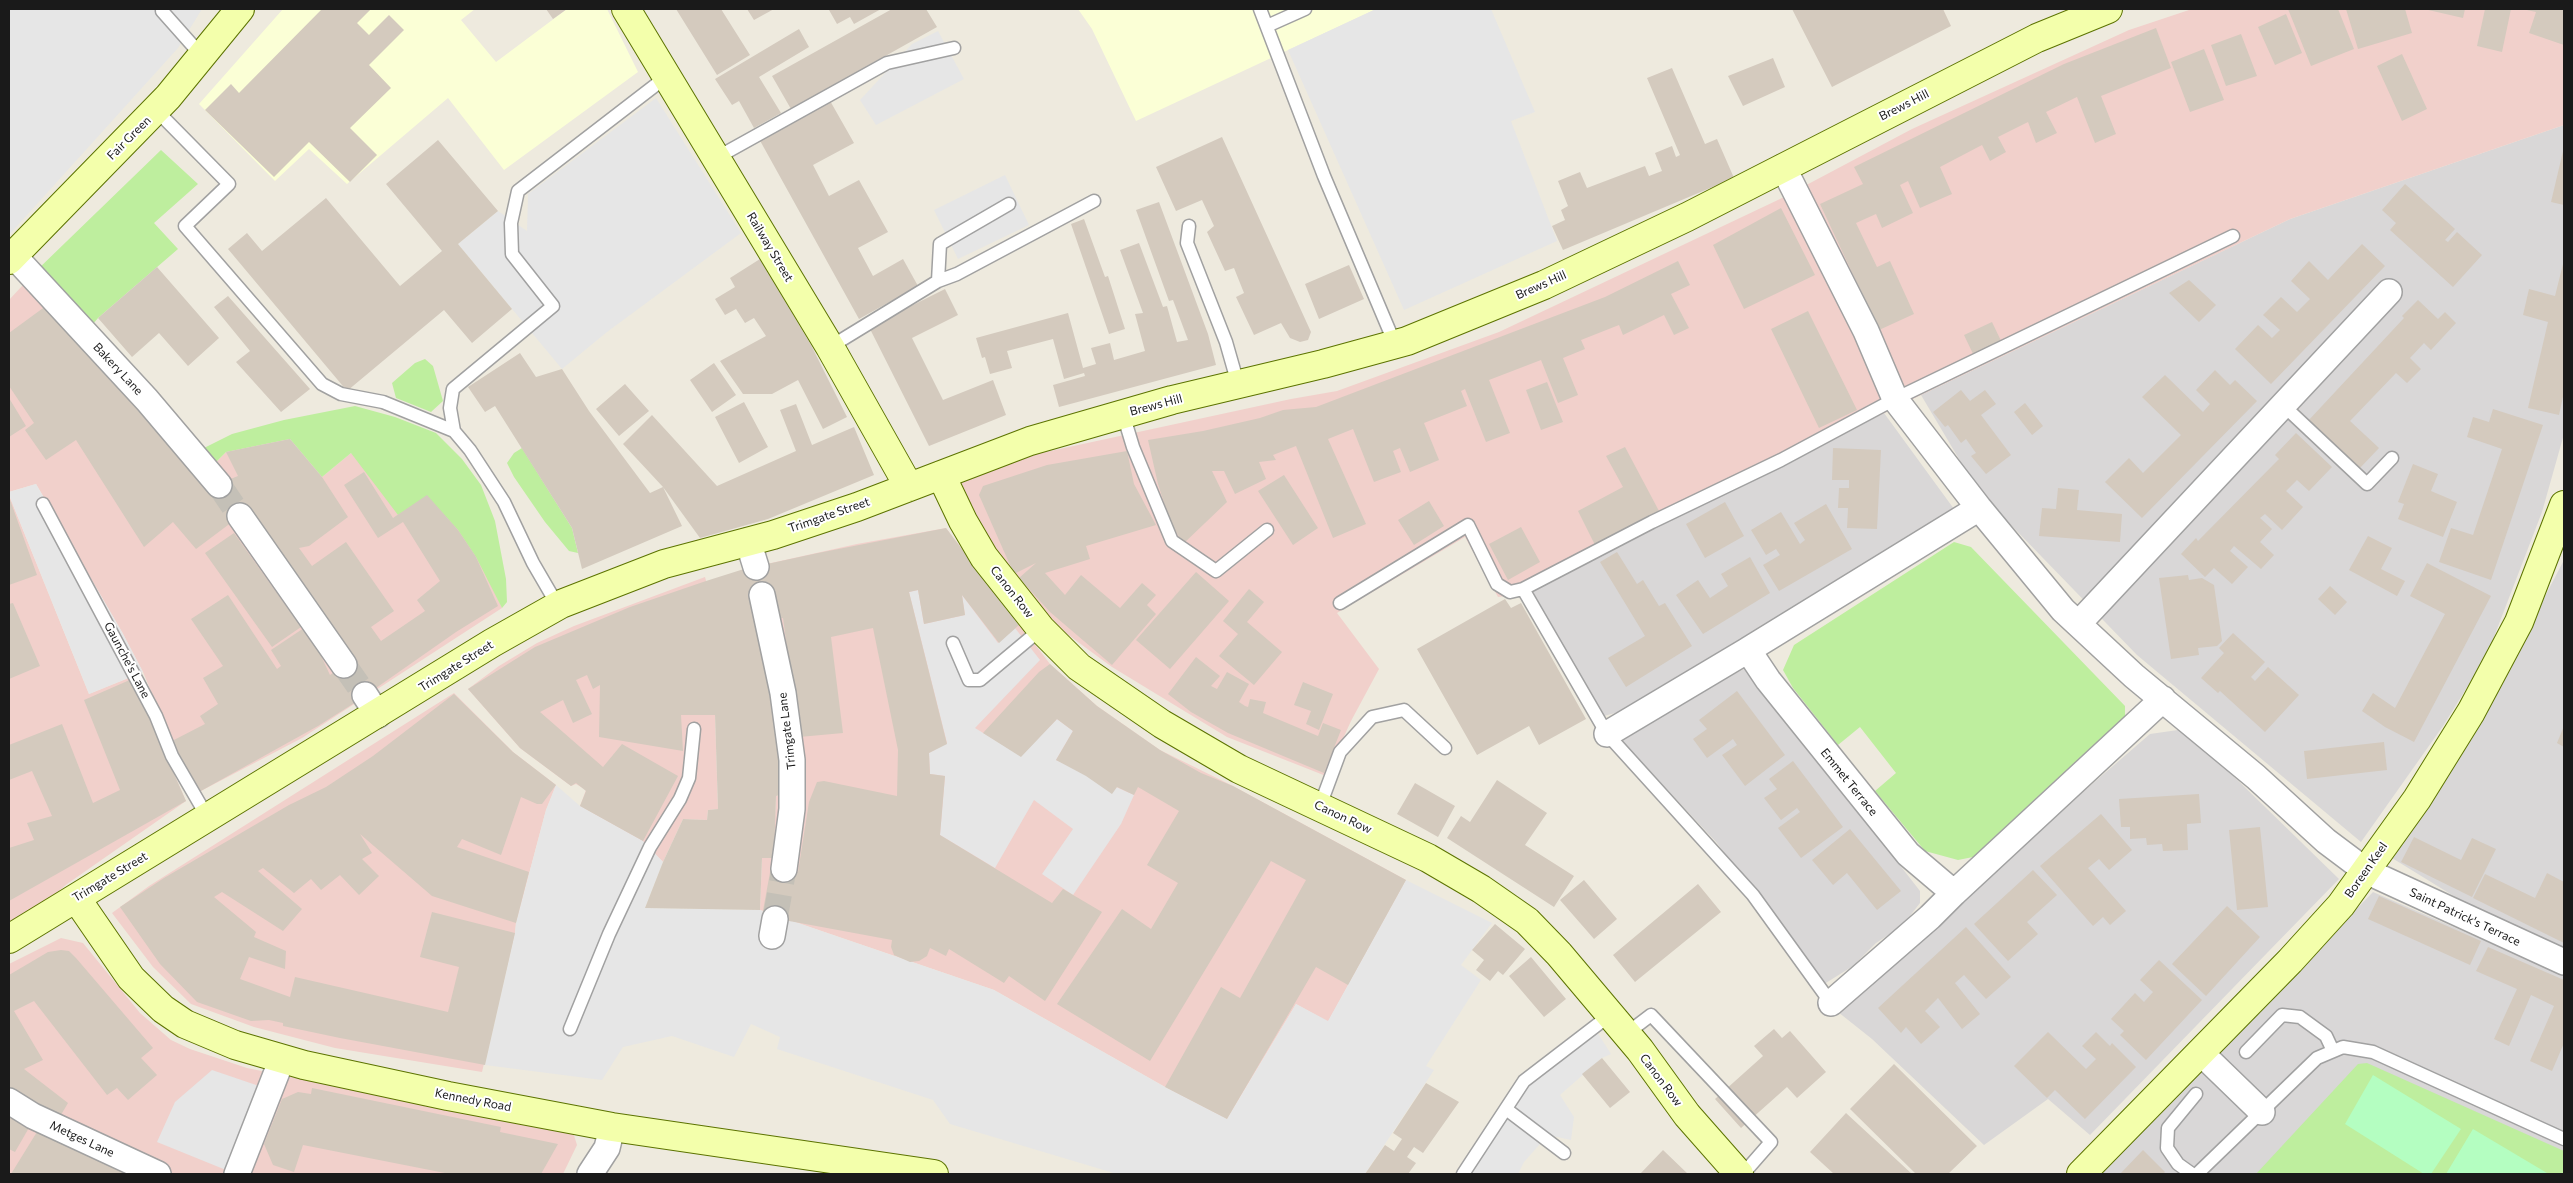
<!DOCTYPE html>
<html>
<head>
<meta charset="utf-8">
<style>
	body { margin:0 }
	#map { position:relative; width:2573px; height:1183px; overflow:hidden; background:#eeeade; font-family:Commissioner,sans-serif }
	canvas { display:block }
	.frame { position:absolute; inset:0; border:10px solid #1a1a1a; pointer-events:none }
</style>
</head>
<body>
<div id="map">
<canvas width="2573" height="1183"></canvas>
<div class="frame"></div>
</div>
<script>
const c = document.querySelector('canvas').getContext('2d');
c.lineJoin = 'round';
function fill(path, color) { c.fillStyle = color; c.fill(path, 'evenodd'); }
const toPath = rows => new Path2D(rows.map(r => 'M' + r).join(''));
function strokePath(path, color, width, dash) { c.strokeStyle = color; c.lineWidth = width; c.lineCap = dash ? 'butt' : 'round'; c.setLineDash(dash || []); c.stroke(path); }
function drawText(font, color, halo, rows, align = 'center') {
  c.font = font + ' Commissioner,sans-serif'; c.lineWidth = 4; c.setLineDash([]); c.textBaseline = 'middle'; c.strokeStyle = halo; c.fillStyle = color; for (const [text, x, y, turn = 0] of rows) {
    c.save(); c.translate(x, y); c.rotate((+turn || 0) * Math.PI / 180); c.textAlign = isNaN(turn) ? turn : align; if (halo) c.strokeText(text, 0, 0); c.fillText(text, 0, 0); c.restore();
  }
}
fill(toPath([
	[2564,125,2564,434,2542,512,2487,655,2443,726,2361,842,2137,655,1978,491,1921,395,2290,219],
	[1884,413,1954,509,1637,707,1604,716,1529,593,1665,521],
	[2564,560,2564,954,2496,922,2392,858,2497,688],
	[1746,668,1920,891,1920,903,1902,926,1876,943,1853,966,1821,986,1717,843,1621,740,1665,709],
	[2185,729,2339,879,2090,1135,2048,1099,1984,1145,1872,1039,1833,1008,2150,734],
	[2373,892,2564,975,2564,1174,2100,1174]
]), '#d9d7d7');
fill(toPath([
	[2192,9,2564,9,2564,125,2290,219,1921,395,1665,521,1529,593,1498,597,1465,537,1337,613,1379,669,1351,721,1326,776,1227,737,1112,667,1048,620,1015,581,974,519,959,481,1032,455,1291,399,1337,391,1499,332,1780,199,1912,129,2129,30],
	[35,272,215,463,226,452,290,439,322,477,351,453,429,492,479,556,502,608,302,738,199,792,172,741,143,672,122,632,36,484,9,492,9,300],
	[9,495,89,694,131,677,186,801,67,884,35,911,9,925],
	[946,528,1050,664,1097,706,1160,750,1233,786,1406,880,1328,1022,1296,1004,1227,1119,1165,1087,994,990,760,910,762,858,773,858,776,796,780,795,775,704,744,569,857,544],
	[705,577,717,620,715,715,718,809,708,810,707,820,683,819,663,862,642,841,580,806,586,790,576,784,571,786,520,748,468,689,499,666,537,643,574,626],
	[454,693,513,752,556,785,546,810,516,923,515,933,482,1072,335,1048,254,1027,191,1004,153,967,112,913,149,886],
	[61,938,83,943,140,1013,171,1040,190,1049,247,1068,281,1075,573,1132,577,1145,563,1174,9,1174,9,964]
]), '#f1d0cb');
fill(toPath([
	[283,9,475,9,461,20,496,62,567,9,607,9,638,72,504,170,448,98,347,184,309,149,275,181,199,104],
	[1078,9,1376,9,1136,121,1092,29]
]), '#fbffd6');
fill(toPath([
	[161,150,198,184,154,223,178,249,98,318,89,329,35,272],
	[425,359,433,366,443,401,431,412,396,398,392,383,415,363],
	[355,406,395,417,436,433,462,459,481,485,495,521,506,579,507,602,502,608,476,557,458,530,427,496,398,515,351,453,322,477,290,439,226,452,215,463,204,448,232,434,284,420],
	[522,448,572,528,578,553,569,551,545,522,514,477,507,463,514,453],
	[1954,542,1971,547,2125,706,2125,720,1978,856,1958,860,1925,851,1875,791,1896,773,1860,727,1838,745,1793,688,1783,670,1794,645],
	[2367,1063,2564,1151,2564,1174,2256,1174,2358,1064]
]), '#beee9e');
fill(toPath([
	[2373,1075,2461,1129,2431,1174,2424,1174,2345,1124],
	[2473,1129,2547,1173,2547,1174,2446,1174]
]), '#b4fec1');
fill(toPath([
	[9,9,202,9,178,48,9,235],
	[1376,9,1491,9,1535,112,1511,121,1557,241,1404,310,1288,50],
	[938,31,964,79,876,125,860,100,912,44],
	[656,98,741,233,607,332,562,369,458,244,498,211,527,231,528,194],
	[1005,175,1029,225,958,259,934,210],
	[36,484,122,632,143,672,89,694,9,495,9,492],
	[918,590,924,624,965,615,962,595,998,643,1015,628,1040,660,975,728,1021,756,1057,719,1073,731,1056,760,1134,795,1121,824,1073,895,1042,874,1073,829,1034,800,995,868,940,835,945,776,930,774,929,753,947,743,909,592],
	[556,785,580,806,643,841,663,862,645,908,760,910,994,990,1165,1087,1227,1119,1296,1004,1328,1021,1406,880,1492,923,1461,965,1481,980,1426,1066,1434,1070,1365,1174,1117,1174,950,1124,933,1100,777,1049,780,1037,751,1024,734,1057,672,1036,623,1047,602,1080,485,1065,515,933,516,923,546,810],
	[1597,1032,1611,1054,1602,1058,1560,1095,1574,1117,1571,1140,1548,1135,1524,1162,1518,1174,1472,1174,1513,1099,1579,1042],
	[212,1070,259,1086,226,1170,157,1142,175,1102]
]), '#e6e6e6');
fill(toPath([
	[322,9,371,9,357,23,369,35,389,15,404,30,369,65,391,88,350,128,377,155,350,182,309,142,274,177,205,110,231,84,239,93],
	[546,9,567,9,553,19],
	[676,9,721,9,750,55,717,75],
	[747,9,774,9,754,20],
	[832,9,881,9,854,24,850,17,837,24,829,10],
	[892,9,926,9,937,27,791,109,772,76],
	[1792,9,1943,9,1951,26,1832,87],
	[2288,9,2338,9,2354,49,2311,66],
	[2346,9,2405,9,2412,33,2358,49],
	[2424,9,2465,9,2463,18],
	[2485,9,2511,9,2502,52,2477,46],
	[2522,9,2564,9,2564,45,2529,33,2536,12],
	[2286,14,2302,53,2275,65,2258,27],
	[2156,28,2171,68,2101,96,2116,134,2095,143,2077,97,2046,112,2057,133,2036,143,2028,122,1998,137,2006,152,1990,161,1982,145,1940,167,1952,194,1920,208,1908,181,1900,185,1913,213,1882,228,1876,214,1856,223,1877,267,1890,261,1914,314,1879,330,1820,204,1863,184,1854,167,2064,64],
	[799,29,809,47,759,77,781,113,754,128,739,101,732,105,715,79],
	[2241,34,2257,76,2226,86,2211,45],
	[2204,49,2224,100,2190,112,2171,62],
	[2402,54,2427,109,2402,121,2377,66],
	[1773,58,1785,87,1743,106,1728,76],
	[1672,68,1705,144,1717,139,1734,178,1563,250,1552,226,1565,220,1561,210,1568,206,1558,181,1580,172,1587,188,1645,166,1649,176,1662,171,1655,153,1672,146,1676,157,1680,155,1647,78],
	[829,99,854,143,813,165,829,196,859,180,888,232,858,248,873,276,903,259,918,286,859,319,758,137],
	[1222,137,1311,332,1308,340,1300,342,1290,338,1281,323,1254,335,1236,297,1244,293,1234,268,1225,271,1207,232,1214,226,1202,200,1176,211,1156,167],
	[438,140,498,211,458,244,512,309,472,343,444,310,347,391,228,249,247,233,262,251,326,198,400,286,442,251,386,184],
	[2564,147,2564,205,2551,202],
	[2405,184,2455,229,2445,240,2448,242,2457,232,2482,255,2453,287,2390,230,2396,223,2382,210],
	[1159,202,1208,334,1216,365,1059,407,1053,385,1085,376,1084,373,1064,379,1053,339,1007,351,1012,368,990,374,985,357,982,358,976,338,1068,313,1083,368,1096,364,1091,348,1110,343,1114,360,1145,351,1135,314,1143,313,1120,250,1139,243,1163,307,1167,306,1177,342,1188,340,1173,300,1169,301,1136,210],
	[1781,208,1815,275,1744,309,1713,245],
	[1084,219,1105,277,1108,276,1125,329,1109,334,1071,224],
	[2362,244,2385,266,2271,384,2235,349,2258,325,2272,338,2280,330,2263,315,2281,297,2297,312,2310,299,2291,281,2309,261,2328,280],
	[760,259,811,345,847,417,823,429,798,380,772,394,743,394,720,361,766,336,754,318,745,323,736,309,725,315,715,299,735,287,730,278],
	[2564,260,2564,392,2559,415,2528,408,2548,322,2523,315,2529,289,2555,296],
	[1678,261,1690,285,1671,294,1689,328,1674,335,1664,315,1623,335,1619,325,1581,340,1585,349,1563,358,1578,395,1558,403,1541,360,1489,380,1510,433,1486,442,1465,389,1461,391,1467,406,1424,423,1439,460,1410,472,1400,448,1393,451,1401,472,1374,482,1353,429,1328,439,1366,524,1333,538,1296,446,1273,455,1276,460,1259,462,1266,479,1235,494,1224,471,1212,471,1227,502,1183,544,1170,521,1158,484,1148,440,1203,431,1260,418,1283,410,1316,407,1605,297],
	[1349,265,1364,299,1319,319,1305,284],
	[157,267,219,338,188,366,159,333,132,357,98,318],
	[2189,280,2216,305,2199,322,2169,293],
	[945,289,958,315,912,338,943,400,993,380,1006,415,929,446,869,327],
	[228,296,310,389,281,412,236,362,250,351,214,307],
	[2418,300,2438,319,2445,312,2456,323,2431,350,2424,343,2410,358,2421,369,2407,383,2396,373,2350,421,2379,448,2359,469,2308,421,2404,318,2402,316],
	[50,303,223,482,238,476,226,452,290,439,322,477,348,517,309,546,299,548,312,566,346,542,394,611,371,627,381,641,425,611,417,600,440,581,403,522,378,538,344,485,364,472,393,518,427,495,458,530,476,557,498,606,456,632,356,702,318,726,199,792,172,741,205,724,200,716,218,704,203,678,223,666,191,619,228,595,277,669,281,666,271,650,307,626,330,675,344,665,244,513,196,549,173,522,144,547,76,440,46,460,25,430,34,423,9,386,9,333],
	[1808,311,1857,410,1819,428,1771,329],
	[1992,322,2003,345,1975,358,1964,335],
	[520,353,536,377,562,369,589,411,650,493,663,487,623,444,652,415,717,486,796,451,780,410,796,404,812,445,854,427,874,475,768,519,700,538,663,487,682,526,582,569,572,528,495,406,485,412,468,387],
	[714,363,736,395,712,412,690,380],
	[2215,370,2230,385,2235,380,2257,401,2142,518,2105,482,2129,458,2143,473,2181,435,2142,397,2165,375,2203,412,2210,404,2196,390],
	[1547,382,1563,422,1541,430,1526,390],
	[625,384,649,411,619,436,596,409],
	[1961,390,1970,401,1985,390,1996,404,1981,415,2011,455,1986,474,1971,456,1976,453,1966,439,1961,443,1948,425,1945,427,1933,412],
	[9,398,26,426,9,437],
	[744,402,768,447,739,463,715,417],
	[2025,403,2043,426,2032,435,2014,412],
	[2493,409,2543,425,2491,580,2439,562,2451,528,2473,535,2502,449,2467,437,2473,417,2489,422],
	[2296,433,2332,467,2309,491,2297,480,2286,491,2303,507,2282,530,2265,514,2260,518,2272,529,2260,542,2274,555,2261,569,2234,546,2230,551,2248,567,2232,584,2214,568,2205,577,2181,554,2196,538,2198,541,2279,459,2275,455],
	[1625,447,1659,511,1595,545,1578,511,1623,487,1606,456],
	[1833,448,1881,450,1877,529,1847,528,1848,508,1838,508,1839,488,1849,488,1849,480,1832,480],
	[1127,451,1134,484,1156,525,1086,546,1090,559,1045,573,1065,595,1081,575,1120,608,1142,583,1156,595,1147,605,1156,614,1112,665,1050,612,1019,578,1036,563,1014,574,979,495,983,486,1047,465],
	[2413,464,2438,474,2431,491,2457,502,2443,537,2398,519,2404,504,2398,502],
	[1284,475,1318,528,1293,545,1258,491],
	[2058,488,2079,490,2077,510,2122,514,2120,542,2039,536,2042,508,2056,509],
	[9,497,37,575,9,585],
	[1429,501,1444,526,1414,545,1398,520],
	[1725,502,1744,536,1705,558,1686,524],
	[1826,504,1852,549,1779,591,1763,565,1780,555,1776,549,1766,555,1751,530,1781,512,1800,544,1805,540,1794,523],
	[1521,527,1540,562,1508,580,1489,544],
	[946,528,1019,625,999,643,962,595,965,615,924,624,918,590,909,592,947,744,929,753,930,774,945,776,940,835,1052,903,1063,889,1102,912,1045,1001,1009,976,1004,983,949,949,946,956,930,948,927,956,919,961,910,962,894,955,891,947,892,940,762,916,771,867,798,872,809,802,817,782,824,781,897,796,898,750,873,628,831,637,843,733,799,737,783,618,778,619,775,704,780,795,776,796,774,858,762,858,760,910,645,908,663,862,683,819,707,820,708,810,718,809,715,715,681,715,683,751,599,737,600,685,593,689,587,675,576,680,592,714,573,723,563,700,540,712,603,767,622,744,678,776,643,841,580,806,586,791,576,783,571,786,520,748,468,689,535,647,630,607,706,581,744,569,818,553],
	[234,533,301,627,272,647,205,553],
	[2368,536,2392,548,2381,569,2405,581,2397,596,2349,570],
	[1617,552,1637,584,1643,580,1659,606,1665,603,1692,646,1626,687,1608,658,1645,636,1600,562],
	[1750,557,1770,593,1703,634,1676,595,1698,580,1710,598,1728,586,1721,574],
	[2427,563,2491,596,2414,742,2385,727,2362,711,2373,693,2395,708,2445,614,2410,596],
	[1196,572,1229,601,1170,669,1136,640],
	[2188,575,2189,580,2202,578,2214,585,2222,641,2217,646,2198,648,2199,655,2171,659,2159,578],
	[2330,586,2347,602,2335,615,2318,599],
	[1249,589,1264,602,1247,622,1282,652,1254,685,1219,656,1238,634,1223,621],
	[1505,599,1511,608,1521,603,1586,719,1539,745,1529,726,1477,755,1417,649],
	[13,603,40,666,9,679,9,604],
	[2233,633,2265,662,2251,677,2255,681,2268,667,2299,695,2265,732,2220,691,2218,693,2201,678,2224,653,2219,648],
	[1196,657,1220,676,1211,686,1217,689,1227,672,1249,684,1239,702,1245,706,1248,707,1250,699,1266,702,1263,713,1318,736,1323,723,1341,730,1324,773,1228,733,1191,712,1168,694],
	[1050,664,1097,706,1160,750,1201,773,1233,786,1406,880,1348,985,1316,967,1227,1119,1165,1087,1221,987,1240,998,1306,880,1271,861,1150,1061,1057,1004,1122,909,1151,929,1178,883,1147,865,1179,811,1138,787,1134,795,1117,787,1112,794,1086,776,1056,760,1073,731,1057,719,1021,757,983,733,1039,672],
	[132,679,186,801,9,901,9,848,34,840,27,823,52,816,32,771,9,780,9,745,62,724,93,803,120,790,84,700],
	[1303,682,1333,694,1319,730,1306,724,1311,711,1294,705],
	[1737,691,1785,755,1745,786,1722,755,1737,745,1733,739,1707,758,1693,739,1707,729,1699,720],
	[454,694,513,752,556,785,542,804,537,804,521,797,501,855,462,839,457,847,529,872,516,923,432,896,360,834,372,853,362,859,379,876,359,895,340,875,321,890,311,879,294,893,263,868,258,871,302,909,283,931,222,892,214,897,256,932,254,937,286,951,285,969,249,957,240,979,290,997,295,977,448,1012,459,967,420,957,432,912,515,933,485,1065,340,1038,283,1026,283,1023,269,1020,251,1021,197,1002,160,964,120,907,164,878,289,805,326,787,373,756],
	[2564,726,2564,747,2557,743],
	[2384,742,2387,770,2307,779,2304,751],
	[1793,761,1843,827,1801,858,1778,828,1800,812,1797,808,1781,820,1764,798,1777,789,1769,779],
	[1497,780,1547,813,1525,845,1574,876,1554,907,1447,838,1461,816,1470,822],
	[1415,783,1455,806,1438,837,1397,814],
	[2199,794,2201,823,2187,824,2188,850,2163,851,2162,844,2147,845,2146,838,2130,839,2130,827,2121,827,2119,799],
	[2101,814,2132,850,2109,870,2099,859,2088,868,2126,911,2110,925,2103,917,2093,926,2040,866],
	[2260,827,2268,907,2237,910,2229,830],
	[1850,829,1901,891,1877,910,1847,873,1833,885,1812,860],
	[2414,837,2461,860,2472,838,2496,849,2472,897,2401,862],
	[2033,870,2057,895,2027,922,2038,934,2008,961,1974,924],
	[2547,873,2564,882,2564,943,2473,898,2485,874,2535,898],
	[1584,880,1617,919,1594,939,1560,900],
	[1698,884,1721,912,1635,982,1613,955],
	[2379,896,2481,941,2470,965,2368,919],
	[2227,906,2260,937,2206,996,2172,964],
	[1495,924,1525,949,1503,975,1498,971,1490,981,1476,970,1484,960,1472,950],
	[1966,927,2011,977,1986,999,1964,975,1955,983,1980,1014,1962,1029,1938,998,1925,1011,1940,1027,1921,1044,1906,1027,1901,1033,1878,1008],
	[2488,947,2564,980,2564,1043,2552,1071,2530,1061,2554,1006,2531,995,2509,1046,2494,1039,2517,989,2476,971],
	[61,950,69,951,76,958,153,1048,141,1058,157,1075,128,1100,117,1088,107,1095,34,1001,14,1011,43,1060,24,1069,68,1103,58,1120,9,1093,9,975,48,952],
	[1531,957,1566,999,1544,1017,1509,976],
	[2159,960,2202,1000,2146,1060,2120,1035,2124,1031,2111,1019,2135,993,2144,1002,2153,992,2140,980],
	[1774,1029,1782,1038,1790,1031,1826,1072,1797,1098,1787,1087,1741,1128,1715,1099,1763,1056,1754,1046],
	[2048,1032,2086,1069,2096,1059,2082,1046,2096,1032,2110,1046,2112,1043,2136,1067,2085,1119,2055,1090,2047,1098,2014,1066],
	[1602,1058,1630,1092,1610,1108,1582,1074],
	[1894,1064,1977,1146,1948,1174,1916,1174,1850,1109],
	[1426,1083,1459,1102,1423,1153,1414,1147,1407,1157,1416,1163,1408,1174,1365,1174,1385,1145,1394,1151,1402,1139,1393,1133],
	[312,1088,501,1127,500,1132,558,1144,541,1174,450,1174,303,1145,294,1172,273,1165,264,1144,282,1099,298,1092,311,1094],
	[9,1111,30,1126,15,1152,9,1149],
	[1846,1113,1912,1174,1834,1174,1810,1152],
	[40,1127,128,1174,11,1174],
	[1663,1150,1688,1174,1640,1174],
	[2143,1150,2165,1172,2163,1174,2120,1174]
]), '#d4cabe');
strokePath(toPath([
	[219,485,240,516],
	[344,665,365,695],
	[775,919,784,869]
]), '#c4c0b7', 25, [25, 12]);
const lane = toPath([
	[1260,9,1324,176,1395,344],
	[162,11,202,56],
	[1267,26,1305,9],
	[156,110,229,184,185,226,322,384,341,394,383,402,454,431,470,450,504,502,533,563,558,606],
	[716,158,887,63,954,48],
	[1189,226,1187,243,1226,342,1238,384],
	[938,281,957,274,1094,201],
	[830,347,938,281,940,244,1009,204],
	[2284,406,2367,484,2392,458],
	[1123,414,1133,447,1172,541,1216,571,1267,530],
	[454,431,450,408,453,389,553,306,512,254,511,223,518,191,666,77],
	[43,504,156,716,172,756,208,818],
	[1523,589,1607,734,1753,895,1831,1003],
	[1340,603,1468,525,1497,584,1510,592,1523,589,1652,522,1781,460,1895,399,2233,236],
	[953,643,969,680,980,680,1041,629],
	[1320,806,1340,752,1372,717,1404,710,1445,748],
	[570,1029,609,934,650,847,680,799,689,778,694,729],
	[1626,1034,1651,1015,1771,1142,1743,1174],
	[2246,1052,2282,1015,2300,1017,2326,1036,2333,1051],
	[1506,1109,1564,1153],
	[1463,1174,1524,1081,1610,1015],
	[2192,1174,2178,1164,2167,1148,2168,1128,2196,1094],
	[2197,1174,2317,1058,2343,1047,2373,1052,2564,1139]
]);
const street = toPath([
	[1783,167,1866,331,1895,399,1979,508,2063,610,2134,676,2256,777,2326,841,2366,871,2564,962],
	[13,255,147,400,219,485],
	[1979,508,1748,650,1768,680,1908,854,1954,893,2163,699],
	[240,516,344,665],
	[748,541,756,567],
	[762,595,783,693,792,760,792,809,784,869],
	[2079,623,2389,292],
	[365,695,378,715],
	[1607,734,1748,650],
	[772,936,775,919],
	[1831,1003,1930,917,1954,893],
	[2200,1052,2262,1112],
	[9,1101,33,1116,158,1174],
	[237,1174,282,1059],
	[590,1174,607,1148,612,1127]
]);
const secondary = toPath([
	[626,9,830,347,909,487],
	[9,260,168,97,240,9],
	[941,475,963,521,984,557,1041,629,1079,667,1162,724,1239,769,1428,858,1481,889,1527,921,1559,954,1640,1050,1687,1115,1739,1174],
	[76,898,131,978,163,1009,185,1024,235,1045,304,1065,448,1096,612,1127,934,1174],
	[9,939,492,643,561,604,664,564,773,535,857,507,1030,441,1172,400,1323,364,1407,341,1544,285,1687,217,2037,38,2108,9],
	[2081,1174,2290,961,2341,905,2417,799,2471,712,2519,622,2564,505]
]);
strokePath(lane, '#a1a1a1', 15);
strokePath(street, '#a1a1a1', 28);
strokePath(secondary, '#5c7300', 30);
strokePath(lane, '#fff', 12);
strokePath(street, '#fff', 25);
strokePath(secondary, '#f3ffab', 28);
drawText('12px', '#1a1a1a', '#fff', [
	["Brews Hill",1904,105,-27],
	["Fair Green",129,138,-45],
	["Railway Street",770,247,59],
	["Brews Hill",1541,285,-24],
	["Bakery Lane",118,369,47],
	["Brews Hill",1156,405,-15],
	["Trimgate Street",829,515,-19],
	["Canon Row",1012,592,52],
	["Gaunche's Lane",127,660,62],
	["Trimgate Street",456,666,-32],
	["Trimgate Lane",787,731,-97],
	["Emmet Terrace",1849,782,51],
	["Canon Row",1343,817,25],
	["Boreen Keel",2366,870,-55],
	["Trimgate Street",110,877,-31],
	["Saint Patrick's Terrace",2465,917,25],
	["Canon Row",1661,1080,53],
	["Kennedy Road",473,1100,11],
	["Metges Lane",82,1139,25]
]);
</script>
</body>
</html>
